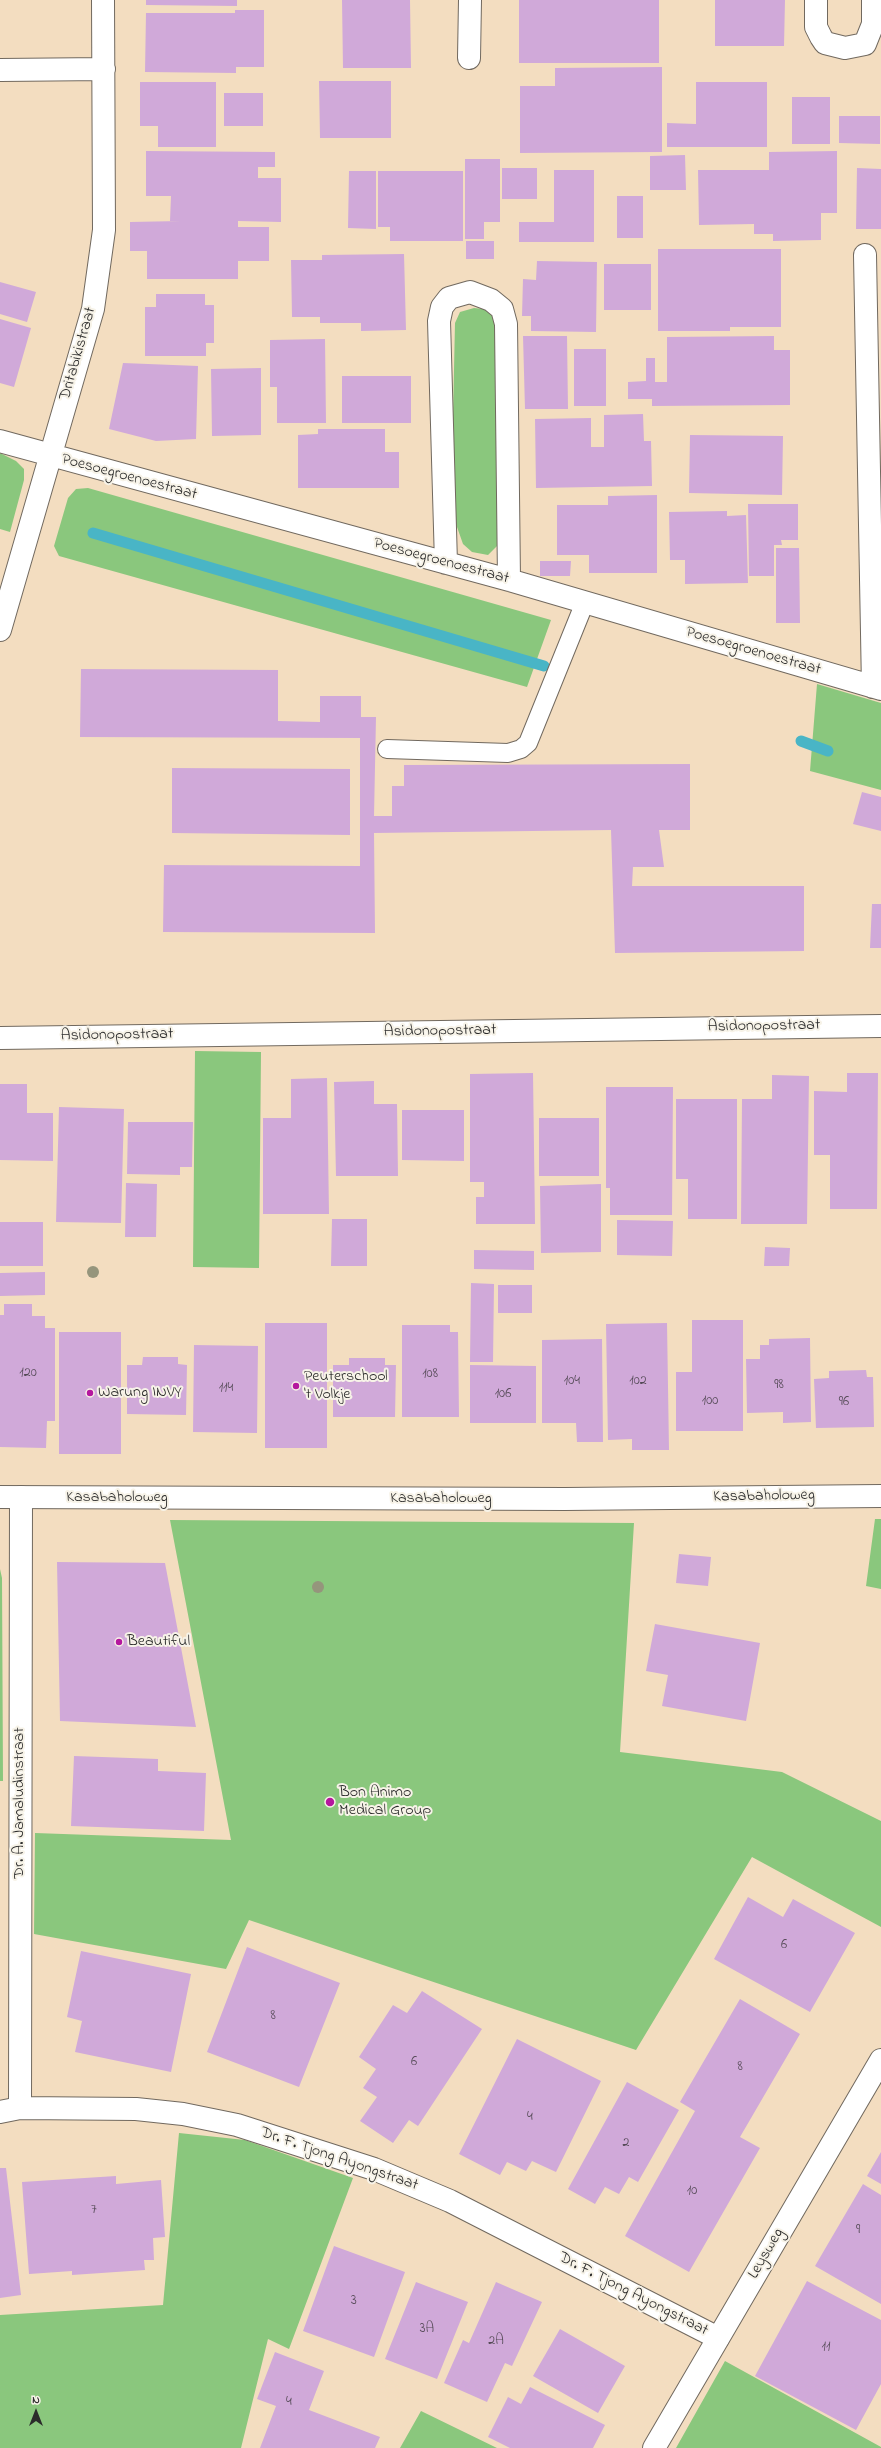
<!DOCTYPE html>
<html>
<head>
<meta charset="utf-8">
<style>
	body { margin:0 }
	#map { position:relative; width:881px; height:2448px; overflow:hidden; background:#f3ddc0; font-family:"Indie Flower",sans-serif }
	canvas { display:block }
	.north { position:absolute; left:16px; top:2392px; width:40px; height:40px; -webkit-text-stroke:3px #f7f3e8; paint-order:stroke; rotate:0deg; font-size:11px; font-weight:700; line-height:16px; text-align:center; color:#2b2b2b }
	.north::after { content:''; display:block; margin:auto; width:14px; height:18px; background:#2b2b2b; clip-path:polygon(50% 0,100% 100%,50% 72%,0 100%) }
</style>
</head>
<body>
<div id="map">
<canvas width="881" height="2448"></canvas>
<div class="north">N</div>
</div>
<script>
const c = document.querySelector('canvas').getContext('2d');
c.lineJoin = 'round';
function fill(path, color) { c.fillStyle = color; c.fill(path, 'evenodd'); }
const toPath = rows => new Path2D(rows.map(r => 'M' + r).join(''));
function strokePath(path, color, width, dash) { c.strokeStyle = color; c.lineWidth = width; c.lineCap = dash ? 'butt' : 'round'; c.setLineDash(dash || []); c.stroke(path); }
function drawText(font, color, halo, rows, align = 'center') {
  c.font = font + ' "Indie Flower",sans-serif'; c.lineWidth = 4; c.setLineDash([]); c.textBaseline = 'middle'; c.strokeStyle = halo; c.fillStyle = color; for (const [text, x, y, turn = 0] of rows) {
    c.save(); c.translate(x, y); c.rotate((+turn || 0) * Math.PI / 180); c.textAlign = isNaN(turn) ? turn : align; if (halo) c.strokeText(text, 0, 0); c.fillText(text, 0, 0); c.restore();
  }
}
fill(toPath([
	[474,308,484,309,493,314,496,324,499,544,488,555,472,552,463,544,451,510,455,323,460,312],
	[0,453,16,461,24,469,24,480,10,532,0,529],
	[88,488,551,620,527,687,59,556,54,546,68,498,76,489],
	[817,684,881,703,881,790,810,771],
	[195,1051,261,1052,259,1268,193,1267],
	[875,1519,881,1519,881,1589,866,1586],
	[170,1520,634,1523,620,1752,782,1772,881,1821,881,1927,752,1857,636,2050,249,1920,226,1969,34,1934,35,1833,231,1840],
	[0,1569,2,1578,3,1781,0,1781],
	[179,2133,245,2140,353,2178,289,2349,268,2339,241,2448,0,2448,0,2315,163,2305],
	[725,2361,881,2447,881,2448,676,2448],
	[421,2411,497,2448,400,2448]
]), '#8ac77d');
strokePath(toPath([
	[93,533,544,666],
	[801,741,828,751]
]), '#49b5c6', 11);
fill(toPath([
	[146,0,237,0,237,6,146,5],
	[342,0,410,0,411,68,343,68],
	[519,0,659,0,659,63,519,63],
	[715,0,785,0,784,46,715,46],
	[235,10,264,10,264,67,236,67,236,73,145,72,146,13,235,13],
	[662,67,662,152,520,153,520,86,555,86,555,68],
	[319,81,391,81,391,138,320,138],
	[140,82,216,82,216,147,158,147,158,126,140,126],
	[696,82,767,82,767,147,667,147,667,123,696,124],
	[224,93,263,93,263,126,224,126],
	[792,97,830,97,830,144,792,144],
	[839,116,880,116,880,144,839,143],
	[146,151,275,152,275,167,258,167,258,178,281,178,281,222,238,221,238,227,269,227,269,261,238,261,238,279,147,279,147,251,130,251,130,222,181,221,170,221,171,196,146,196],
	[837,151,837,213,821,213,821,240,773,241,773,234,754,234,754,224,699,225,698,170,769,170,769,152],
	[685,155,686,190,650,190,650,156],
	[465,159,500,159,500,222,484,222,484,239,465,239],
	[502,168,537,168,537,199,502,199],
	[857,168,881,169,881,229,856,229],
	[554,170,594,170,594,242,519,242,519,222,554,222],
	[349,171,376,171,376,229,348,228],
	[378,171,463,171,463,241,390,241,390,227,378,227],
	[617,196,643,196,643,238,617,238],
	[466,241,494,241,494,259,466,259],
	[658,249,781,249,781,327,730,327,730,331,658,331],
	[404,254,406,330,361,331,361,323,320,323,320,317,292,317,291,260,322,260,322,255],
	[537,261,597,262,596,332,531,331,531,316,522,316,523,279,536,280],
	[604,264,651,264,651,310,604,310],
	[0,282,36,292,27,322,0,314],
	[156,294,205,294,205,305,214,305,214,343,206,343,206,356,145,356,145,307,156,307],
	[0,319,31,328,14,387,0,383],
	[523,336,567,336,568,409,525,409],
	[774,336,774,350,790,350,790,405,652,406,652,399,628,399,628,382,646,381,646,358,655,358,655,382,667,382,667,337],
	[325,339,326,423,277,423,277,387,270,387,270,340],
	[574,349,606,349,606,406,574,406],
	[123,363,198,366,196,439,156,441,109,429],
	[261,368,261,435,212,436,211,369],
	[342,376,411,376,411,423,342,423],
	[643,414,644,441,651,441,652,486,536,488,535,419,591,418,591,447,604,447,604,415],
	[318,429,385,429,385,452,399,452,399,488,298,488,298,435,318,434],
	[690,435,783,436,782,495,689,493],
	[657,495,657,573,589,573,589,555,557,555,557,505,608,505,608,496],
	[748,504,798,504,798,540,781,540,782,545,774,545,774,576,749,576],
	[727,511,727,516,746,515,748,583,685,584,685,560,670,560,669,512],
	[776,548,799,548,800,623,776,623],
	[540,561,571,561,570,576,540,576],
	[81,669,278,670,278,721,320,722,320,696,361,696,361,717,376,717,374,816,392,816,392,786,404,786,404,765,690,764,690,830,659,830,664,867,633,867,632,886,804,886,804,951,615,953,611,830,374,833,375,933,163,932,164,865,360,866,360,738,80,737],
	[172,768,350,769,350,835,172,833],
	[862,792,881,797,881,831,853,824],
	[872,904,881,904,881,948,870,948],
	[533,1073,535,1224,476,1224,476,1197,484,1197,484,1182,470,1182,470,1074],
	[847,1073,878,1073,877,1209,830,1209,830,1155,814,1155,814,1091,847,1092],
	[772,1075,809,1076,807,1224,741,1224,742,1099,772,1099],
	[327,1078,329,1214,263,1214,263,1118,291,1118,291,1079],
	[374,1081,374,1104,397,1104,398,1176,336,1176,334,1082],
	[0,1084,27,1084,27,1113,53,1113,53,1161,0,1160],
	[606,1087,673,1087,672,1215,610,1215,610,1188,606,1188],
	[676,1099,737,1099,737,1219,688,1219,688,1179,676,1179],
	[59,1107,124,1109,121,1223,56,1222],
	[402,1110,464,1110,464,1161,402,1160],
	[539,1118,599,1118,599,1176,539,1176],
	[128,1122,193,1122,192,1167,180,1167,180,1175,127,1174],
	[126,1183,157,1184,156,1237,125,1237],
	[601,1184,601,1252,541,1253,540,1186],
	[332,1219,367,1219,367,1266,331,1266],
	[617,1220,673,1221,672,1256,617,1255],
	[0,1222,43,1222,43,1266,0,1266],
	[765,1247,790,1248,789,1266,764,1266],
	[474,1250,534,1251,534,1270,474,1269],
	[45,1272,45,1295,0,1296,0,1273],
	[471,1283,494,1284,493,1362,470,1362],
	[498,1285,532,1285,532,1313,498,1313],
	[4,1304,32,1304,32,1316,45,1316,45,1328,55,1328,55,1421,47,1421,46,1448,0,1447,0,1315,4,1315],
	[692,1320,743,1320,743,1431,676,1431,676,1372,692,1372],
	[265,1323,327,1323,327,1448,265,1448],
	[667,1323,669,1450,632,1450,632,1439,608,1440,606,1324],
	[402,1325,450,1325,450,1332,458,1332,459,1417,402,1417],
	[59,1332,121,1332,121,1454,59,1454],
	[810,1338,811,1422,783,1423,783,1412,747,1413,746,1359,760,1359,760,1345,769,1345,769,1339],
	[602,1339,603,1442,577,1442,576,1423,542,1423,542,1340],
	[194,1345,258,1346,257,1433,193,1432],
	[143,1357,178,1357,178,1364,187,1365,186,1415,127,1414,127,1365,142,1365],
	[349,1358,385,1358,385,1365,396,1365,395,1417,333,1417,333,1365,349,1365],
	[470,1365,536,1366,536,1423,470,1423],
	[866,1370,867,1377,873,1377,874,1427,816,1428,814,1379,829,1378,829,1371],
	[679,1554,711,1557,708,1586,676,1583],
	[57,1562,165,1563,196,1727,60,1721],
	[655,1624,760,1643,746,1721,662,1706,668,1675,646,1671],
	[74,1756,158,1759,158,1771,206,1773,204,1831,71,1826],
	[748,1897,783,1917,793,1899,855,1933,810,2012,714,1959],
	[247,1947,340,1983,299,2087,207,2052],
	[81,1951,191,1974,171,2072,75,2052,82,2021,67,2017],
	[422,1991,482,2029,418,2126,409,2120,393,2143,360,2121,377,2097,363,2088,376,2069,359,2057,393,2005,407,2013],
	[740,1999,800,2034,740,2137,760,2148,689,2272,625,2236,695,2111,680,2102],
	[517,2039,601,2081,556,2172,532,2161,526,2171,507,2162,500,2175,459,2154],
	[627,2082,679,2110,638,2182,629,2177,619,2194,605,2187,595,2204,568,2189],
	[881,2152,881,2184,867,2176],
	[0,2168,6,2168,21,2295,0,2298],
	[116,2176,116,2184,161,2180,165,2237,153,2238,154,2260,144,2260,145,2270,72,2275,72,2271,29,2274,22,2182],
	[863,2184,881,2195,881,2304,815,2266],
	[334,2246,405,2272,374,2357,303,2331],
	[807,2281,881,2320,881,2384,856,2430,755,2376],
	[416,2282,468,2302,437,2379,385,2359],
	[496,2282,542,2302,512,2366,505,2363,487,2402,444,2383,463,2340,469,2343],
	[560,2329,625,2366,598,2413,533,2376],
	[275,2352,324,2371,309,2410,380,2437,375,2448,260,2448,276,2406,257,2399],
	[530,2387,605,2425,593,2448,510,2448,488,2437,508,2397,521,2404]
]), '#d0a9d9');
const service = toPath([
	[387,749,508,753,521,749,528,743,585,602]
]);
const minor = toPath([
	[816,0,816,27,821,37,825,43,845,48,865,44,873,24,873,0],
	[469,58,470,0],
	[0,70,104,69],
	[865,255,873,687],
	[0,441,509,580,881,689],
	[446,563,439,321,442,307,449,298,470,292,491,300,502,309,506,324,509,580],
	[0,630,93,309,104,230,103,0],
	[0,1038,881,1026],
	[20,2108,21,1497],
	[0,2112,20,2108,136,2109,183,2114,237,2125,374,2169,450,2201,718,2338]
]);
const tertiary = toPath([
	[0,1497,565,1499,881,1496],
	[654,2448,881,2060]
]);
strokePath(service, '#71695f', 20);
strokePath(minor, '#71695f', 24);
strokePath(tertiary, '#71695f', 24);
strokePath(service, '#fff', 18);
strokePath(minor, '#fff', 22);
strokePath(tertiary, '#fff', 22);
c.fillStyle = '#95957c';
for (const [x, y] of [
	[93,1272],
	[318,1587]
]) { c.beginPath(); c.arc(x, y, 6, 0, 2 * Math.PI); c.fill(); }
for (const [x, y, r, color] of [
	[296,1386,4,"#b5179e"],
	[90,1393,4,"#b5179e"],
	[119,1642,4,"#b5179e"],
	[330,1802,5,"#b5179e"]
]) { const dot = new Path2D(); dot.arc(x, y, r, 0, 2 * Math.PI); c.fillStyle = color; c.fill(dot); strokePath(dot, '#f7f3e8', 1.5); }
drawText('14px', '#544a56', null, [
	["120",28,1374],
	["108",430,1375],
	["104",572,1382],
	["102",638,1382],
	["98",779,1386],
	["114",226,1389],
	["106",503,1395],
	["100",710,1402],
	["96",844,1403],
	["6",784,1946],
	["8",273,2017],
	["6",414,2063],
	["8",740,2068],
	["4",530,2118],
	["2",626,2144],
	["10",692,2192],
	["7",94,2211],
	["9",858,2231],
	["3",354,2302],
	["3A",427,2330],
	["2A",496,2342],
	["11",826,2348],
	["4",289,2403]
]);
drawText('16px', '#2b2b2b', '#f7f3e8', [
	["Dritabikistraat",79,354,-74],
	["Poesoegroenoestraat",129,478,15],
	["Poesoegroenoestraat",441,562,15],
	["Poesoegroenoestraat",753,652,16],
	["Asidonopostraat",764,1027,-1],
	["Asidonopostraat",440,1032,-1],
	["Asidonopostraat",117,1036,-1],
	["Kasabaholoweg",764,1497,-1],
	["Kasabaholoweg",117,1498],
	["Kasabaholoweg",441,1499],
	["Dr. A. Jamaludinstraat",20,1803,-90],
	["Dr. F. Tjong Ayongstraat",339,2160,19],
	["Leysweg",767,2254,-60],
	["Dr. F. Tjong Ayongstraat",633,2295,27]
]);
drawText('16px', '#2b2b2b', '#f7f3e8', [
	["Peuterschool",304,1377],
	["'t Volkje",304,1395],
	["Warung INVY",98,1393],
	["Beautiful",127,1642],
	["Bon Animo",339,1793],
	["Medical Group",339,1811]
], 'left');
</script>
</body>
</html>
